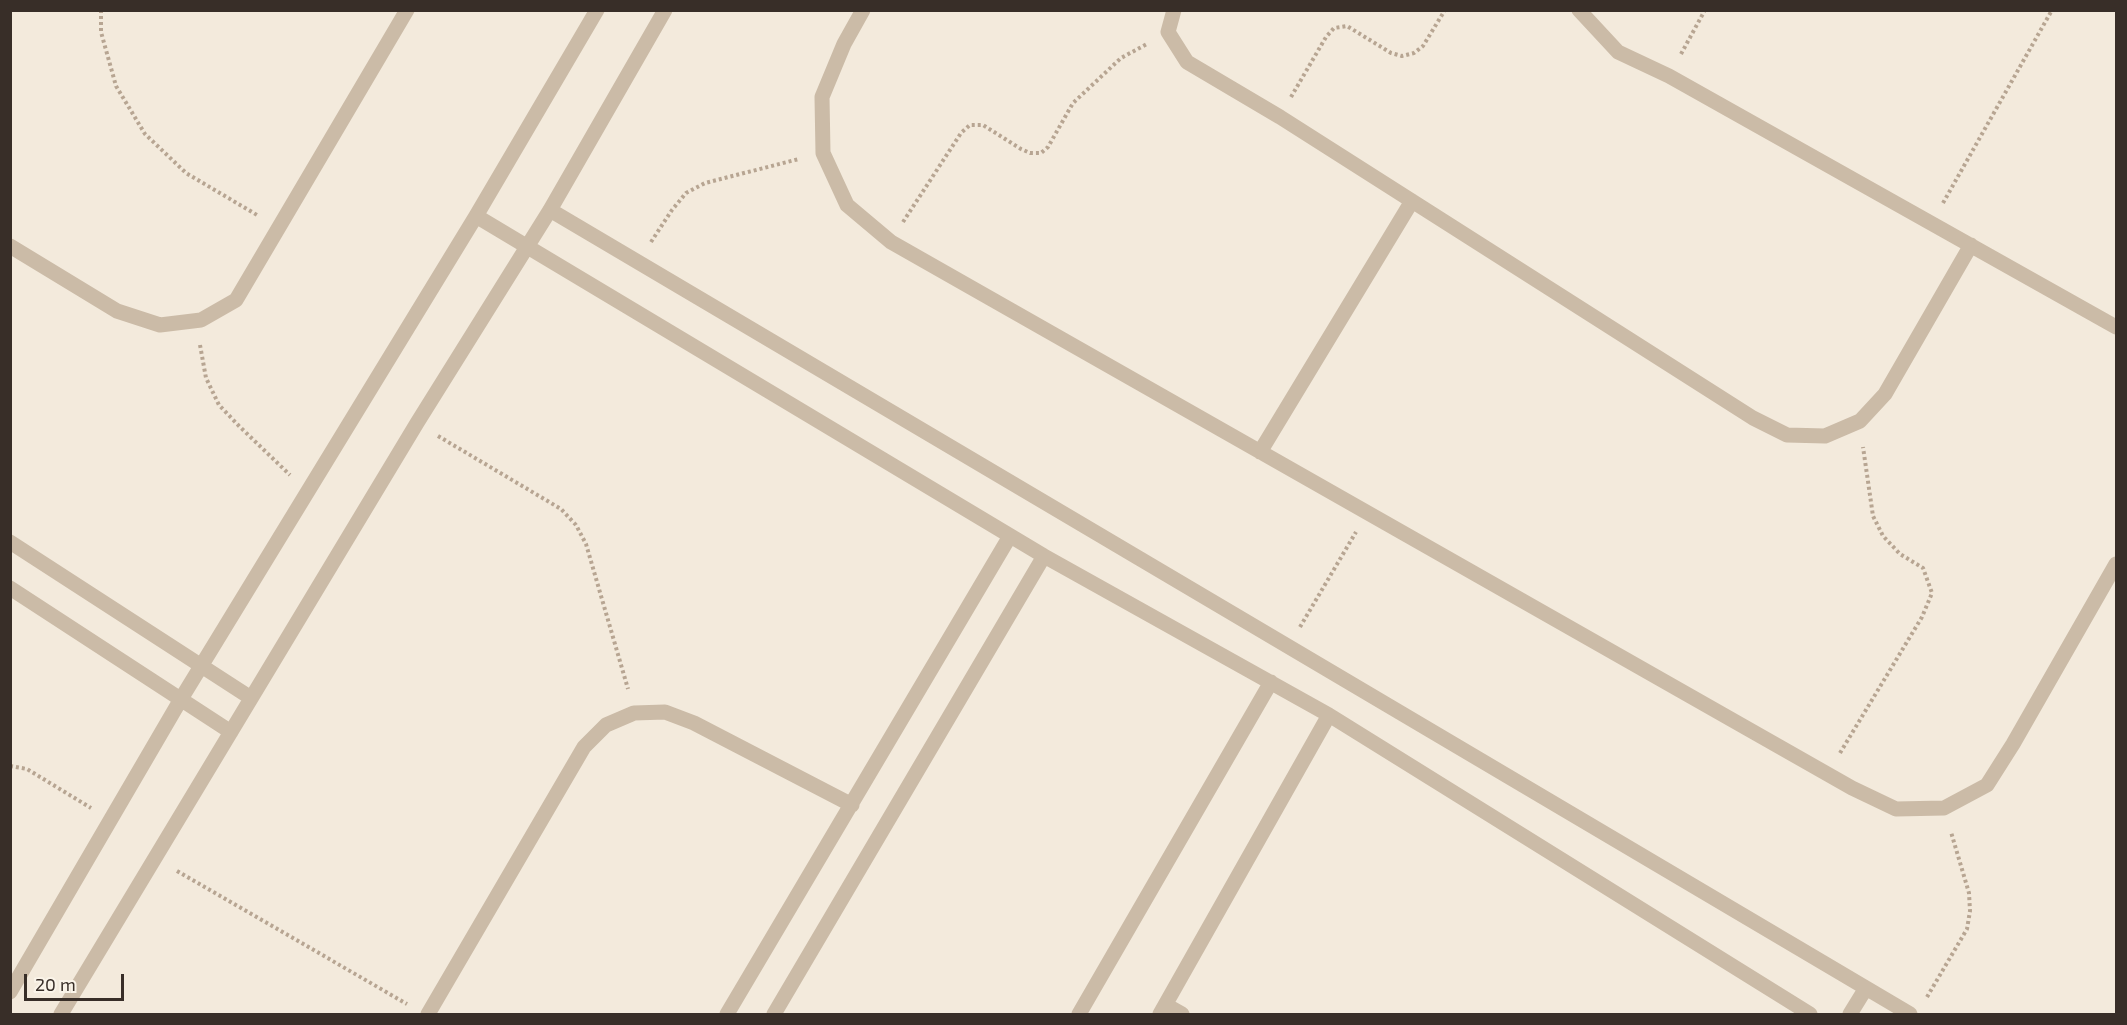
<!DOCTYPE html>
<html>
<head>
<meta charset="utf-8">
<style>
	body { margin:0 }
	#map { position:relative; width:2127px; height:1025px; overflow:hidden; background:#f3eadc; font-family:"Exo 2",sans-serif }
	canvas { display:block }
	.frame { position:absolute; inset:0; border:12px solid #382e28; pointer-events:none }
	.scale { position:absolute; left:24px; top:974px; width:100px; height:27px; box-sizing:border-box; border:3px solid #382e28; border-top:0; padding-left:8px; font-size:18px; line-height:21px; white-space:nowrap; color:#382e28; -webkit-text-stroke:4px #faf4e9; paint-order:stroke }
</style>
</head>
<body>
<div id="map">
<canvas width="2127" height="1025"></canvas>
<div class="frame"></div>
<div class="scale">20 m</div>
</div>
<script>
const c = document.querySelector('canvas').getContext('2d');
c.lineJoin = 'round';
const toPath = rows => new Path2D(rows.map(r => 'M' + r).join(''));
function strokePath(path, color, width, dash) { c.strokeStyle = color; c.lineWidth = width; c.lineCap = dash ? 'butt' : 'round'; c.setLineDash(dash || []); c.stroke(path); }
strokePath(toPath([
	[101,10,101,32,116,86,145,134,186,173,257,215],
	[1681,54,1705,10],
	[1291,97,1326,37,1334,28,1347,26,1391,53,1402,56,1414,53,1423,46,1445,10],
	[1943,203,2052,10],
	[903,222,961,133,970,125,983,125,1021,149,1030,153,1041,153,1048,147,1073,103,1121,58,1147,44],
	[651,242,672,210,686,193,705,183,799,159],
	[200,345,206,378,219,405,239,426,290,475],
	[438,436,561,509,576,525,586,544,628,689],
	[1300,627,1356,532],
	[1840,753,1922,617,1932,593,1923,568,1900,554,1883,536,1873,516,1863,447],
	[10,766,27,769,91,808],
	[177,871,407,1004],
	[1927,997,1967,929,1970,911,1969,893,1951,832]
]), '#b7a592', 4, [3, 3]);
strokePath(toPath([
	[863,10,844,44,822,97,823,153,847,205,891,242,1852,788,1896,809,1944,808,1987,785,2013,744,2116,564],
	[1174,10,1168,32,1187,62,1280,117,1753,418,1787,435,1825,436,1860,421,1885,394,1971,245],
	[1579,10,1618,52,1669,76,2116,327],
	[550,210,1910,1014],
	[476,216,1044,556,1329,715,1810,1014],
	[10,246,117,311,160,325,201,320,236,300,407,10],
	[1260,452,1412,201],
	[10,542,251,698],
	[10,588,231,732],
	[10,992,181,699,476,216,597,10],
	[1166,1005,1182,1014],
	[61,1014,417,423,550,210,665,10],
	[428,1014,584,747,606,725,634,713,665,712,694,723,852,805],
	[727,1014,1010,536],
	[774,1014,1044,556],
	[1079,1014,1271,682],
	[1160,1014,1329,715],
	[1850,1014,1866,988]
]), '#cbbba7', 15);
</script>
</body>
</html>
